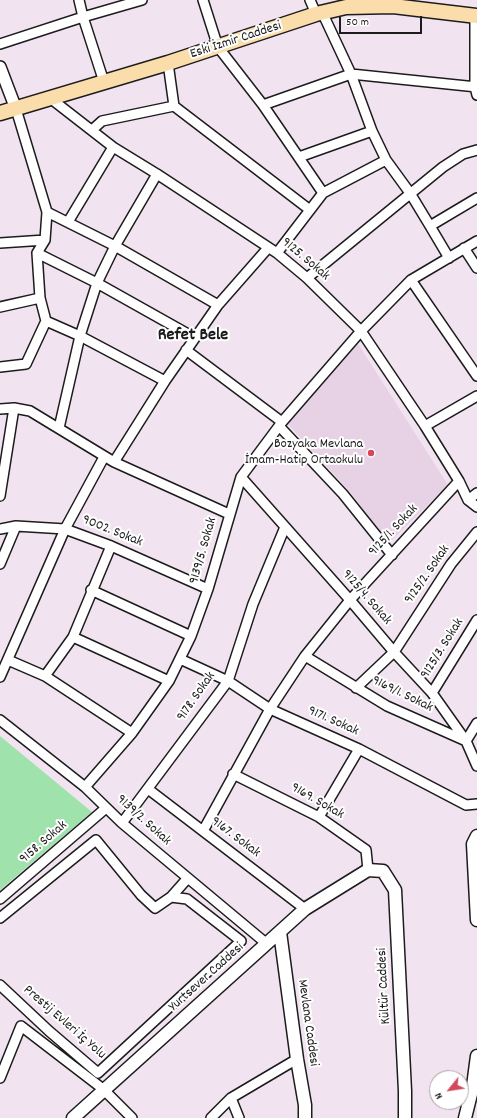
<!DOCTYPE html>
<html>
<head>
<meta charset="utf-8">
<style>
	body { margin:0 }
	#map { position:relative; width:477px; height:1118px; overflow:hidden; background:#f1e4f0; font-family:Dekko,sans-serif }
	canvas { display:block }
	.north { position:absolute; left:429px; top:1070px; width:40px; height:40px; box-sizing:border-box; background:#fff; border:1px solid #a4a4a4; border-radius:50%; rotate:240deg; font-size:11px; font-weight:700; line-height:16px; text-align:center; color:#1c1c1c }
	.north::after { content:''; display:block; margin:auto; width:14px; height:18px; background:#d1495b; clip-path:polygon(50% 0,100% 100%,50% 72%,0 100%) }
	.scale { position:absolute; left:339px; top:16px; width:83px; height:18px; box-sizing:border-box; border:2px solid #1c1c1c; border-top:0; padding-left:5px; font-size:12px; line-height:14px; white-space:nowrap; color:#1c1c1c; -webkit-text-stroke:3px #fff; paint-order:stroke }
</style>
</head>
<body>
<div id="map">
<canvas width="477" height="1118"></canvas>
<div class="north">N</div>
<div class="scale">50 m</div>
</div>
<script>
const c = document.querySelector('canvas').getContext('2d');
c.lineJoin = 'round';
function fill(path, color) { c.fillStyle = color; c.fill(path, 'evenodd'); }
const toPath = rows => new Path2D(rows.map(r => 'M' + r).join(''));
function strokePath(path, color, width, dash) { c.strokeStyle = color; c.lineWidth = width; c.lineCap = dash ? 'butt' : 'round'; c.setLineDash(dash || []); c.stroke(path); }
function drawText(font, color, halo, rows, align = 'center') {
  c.font = font + ' Dekko,sans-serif'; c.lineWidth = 4; c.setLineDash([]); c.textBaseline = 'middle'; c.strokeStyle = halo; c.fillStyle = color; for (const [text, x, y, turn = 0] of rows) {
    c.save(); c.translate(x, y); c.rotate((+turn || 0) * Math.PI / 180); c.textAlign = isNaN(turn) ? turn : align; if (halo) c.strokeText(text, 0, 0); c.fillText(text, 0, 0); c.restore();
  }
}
fill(toPath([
	[355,339,448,485,388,544,352,494,285,421]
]), '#e7d1e5');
fill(toPath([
	[0,736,92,812,0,890]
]), '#a0e2ac');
const minor = toPath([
	[79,0,83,17,104,82],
	[203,0,218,47,263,105,323,193],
	[310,0,316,14],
	[322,12,351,74,372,131,386,160,410,193,430,226,449,258],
	[475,16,475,87,477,95],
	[0,44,83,17,142,0],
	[168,63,174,106,310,210],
	[50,98,113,147,157,174,277,253,307,278,361,331,425,426,459,481,468,500,477,507],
	[263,105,351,74,477,87],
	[16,109,47,212,45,240,37,253,40,298,46,321,80,336,165,381,114,462],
	[92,130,102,121,174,106],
	[299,157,372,131],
	[47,212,115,246,218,305],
	[68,222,113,147],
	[430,226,477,198],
	[0,243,45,240],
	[464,248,477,268],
	[37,253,97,283,195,338],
	[277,253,323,193,386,160],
	[307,278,443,167,463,154,477,150],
	[411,280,477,376],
	[0,307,40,298],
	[186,350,282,422],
	[0,367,26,364,46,321],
	[165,381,218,305,268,248],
	[0,409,14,408,30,411,114,462,229,514],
	[279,426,343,494,392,555],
	[425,426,477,396],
	[59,428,80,336,97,283,115,246,157,174],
	[241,477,350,600,394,652,432,693,466,741,477,723],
	[0,496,14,408],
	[468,500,477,493],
	[0,529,16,526,65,529,111,546,208,589],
	[0,564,16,526],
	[91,590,191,636],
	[73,637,169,681],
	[305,656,387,706,466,741,477,766],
	[180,659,228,681,270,709,359,749,466,805,477,804],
	[8,660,45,676,132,733],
	[45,676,73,637,111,546],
	[0,677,65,529,104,457],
	[356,688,394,652,451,564,477,532],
	[432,693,477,620],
	[0,720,85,787,122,823,267,944],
	[233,774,319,817,366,850,368,870],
	[85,787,132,733,169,681,191,636,208,589,241,477,282,422,361,331,411,280,477,241],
	[148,789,305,909],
	[319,817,359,749],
	[122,823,228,681,253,604,285,527],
	[203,831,270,709,305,656,350,600,459,481],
	[0,899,106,808],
	[0,918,96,840,141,895,155,908,171,897,187,879],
	[0,985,49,1031,98,1073,241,941,187,899,171,897],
	[0,1078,21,1026,103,1089,132,1118],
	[231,1098,239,1118],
	[211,1118,231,1098,297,1059]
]);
const tertiary = toPath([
	[0,67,16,109]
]);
const secondary = toPath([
	[477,836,473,844,477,920],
	[280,932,297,1059,305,1105,305,1118],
	[73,1118,305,909,368,870,383,871,395,890,405,1091,405,1118],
	[465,1118,473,1086,477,1056]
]);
const primary = toPath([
	[0,113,168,63,316,14,346,7,393,6,477,16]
]);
strokePath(minor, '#1c1c1c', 12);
strokePath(tertiary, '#1c1c1c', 14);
strokePath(secondary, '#1c1c1c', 15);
strokePath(primary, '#1c1c1c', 17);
strokePath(minor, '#fff', 9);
strokePath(tertiary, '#fff', 11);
strokePath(secondary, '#fff', 12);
strokePath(primary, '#faddab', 14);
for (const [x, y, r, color] of [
	[371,453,4,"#d1495b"]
]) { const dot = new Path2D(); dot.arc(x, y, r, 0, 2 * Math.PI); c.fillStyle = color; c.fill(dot); strokePath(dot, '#fff', 1.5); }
drawText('14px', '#1c1c1c', '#fff', [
	["Eski İzmir Caddesi",236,41,-18],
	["9125. Sokak",305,260,40],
	["9125/1. Sokak",394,531,-47],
	["9002. Sokak",112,532,22],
	["9139/5. Sokak",204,551,-74],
	["9125/2. Sokak",428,575,-55],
	["9125/4. Sokak",366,598,49],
	["9125/3. Sokak",443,649,-58],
	["9169/1. Sokak",402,695,26],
	["9178. Sokak",197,697,-55],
	["9171. Sokak",333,722,24],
	["9169. Sokak",317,802,30],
	["9139/2. Sokak",143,821,42],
	["9167. Sokak",235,838,37],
	["9158. Sokak",44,843,-41],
	["Yurtsever Caddesi",207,978,-42],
	["Kültür Caddesi",385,986,-93],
	["Prestij Evleri İç Yolu",64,1023,41],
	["Mevlana Caddesi",307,1023,82]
]);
drawText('14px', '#1c1c1c', '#fff', [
	["Bozyaka Mevlana",363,445],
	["İmam-Hatip Ortaokulu",363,461]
], 'right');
drawText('bold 18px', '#1c1c1c', '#fff', [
	["Refet Bele",193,337]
]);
</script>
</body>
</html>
